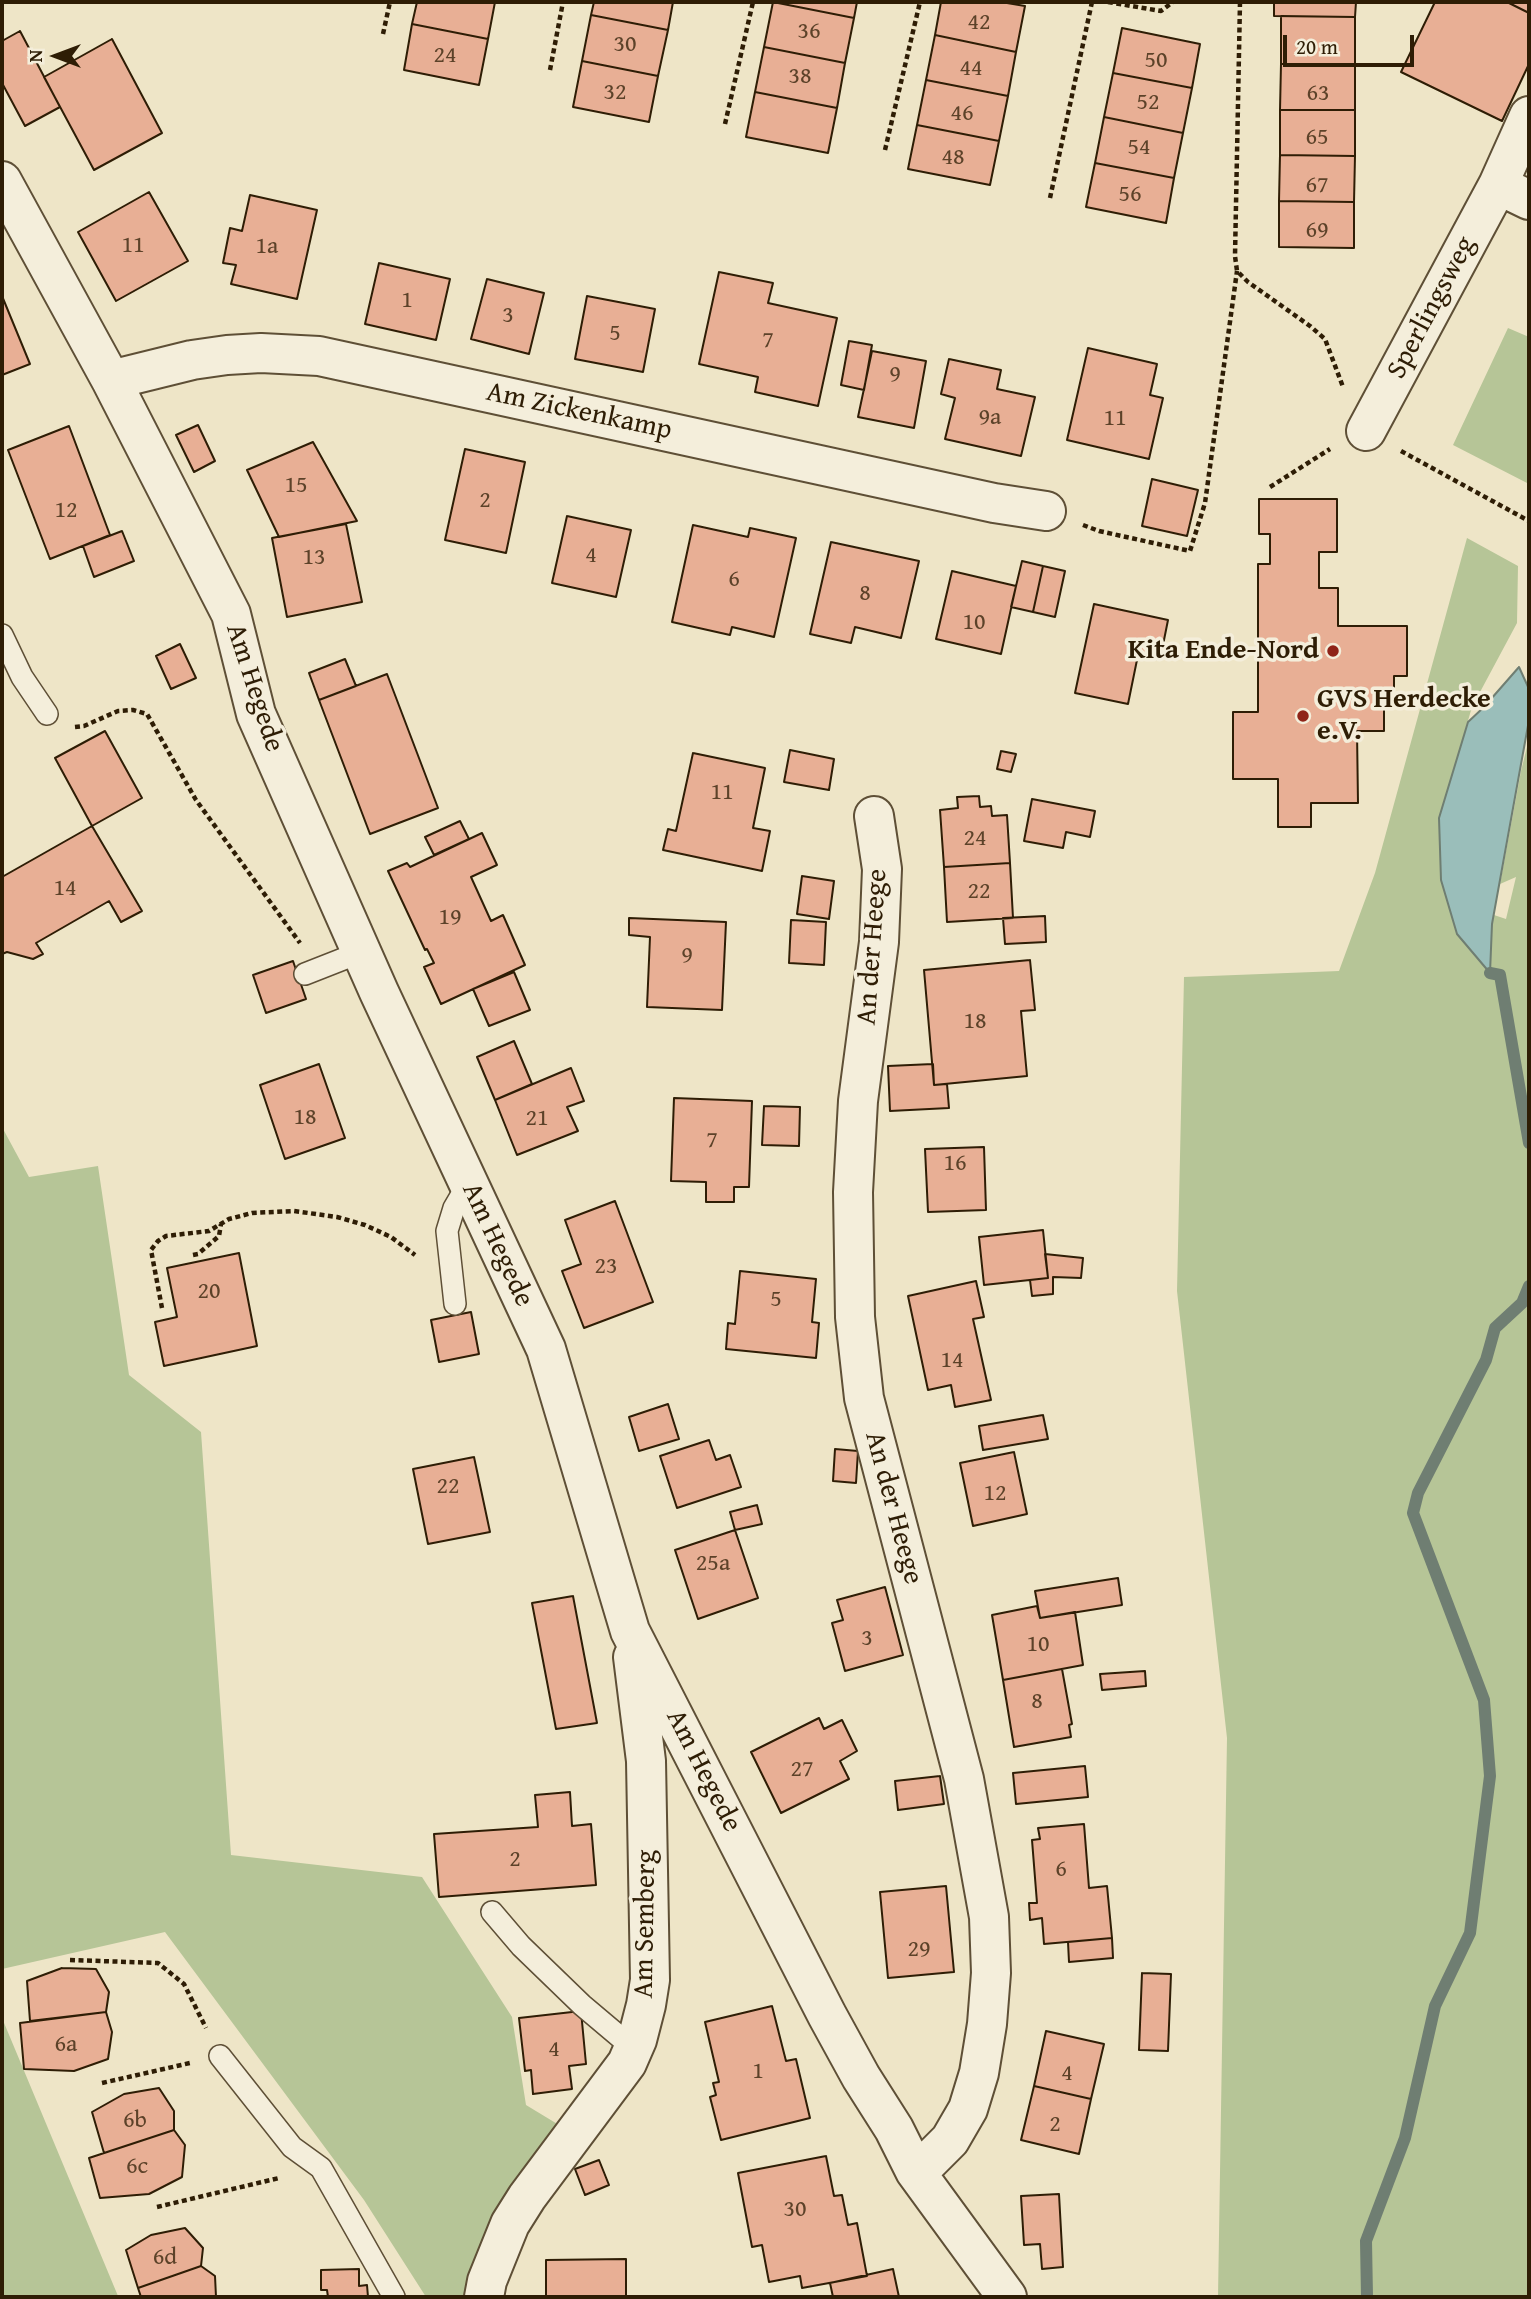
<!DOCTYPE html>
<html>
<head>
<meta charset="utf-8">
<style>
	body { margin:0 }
	#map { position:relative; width:1531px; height:2299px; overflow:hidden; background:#eee5c7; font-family:"Gentium Book Plus",serif }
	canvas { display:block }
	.frame { position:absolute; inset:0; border:4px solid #2e1d05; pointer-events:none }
	.north { position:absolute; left:21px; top:21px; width:70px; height:70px; -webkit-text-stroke:5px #f4eedb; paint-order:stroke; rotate:270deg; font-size:19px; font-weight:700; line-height:28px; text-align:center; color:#2e1d05 }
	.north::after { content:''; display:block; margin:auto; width:24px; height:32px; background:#2e1d05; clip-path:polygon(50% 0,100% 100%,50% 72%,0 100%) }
	.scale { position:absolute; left:1283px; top:35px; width:131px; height:32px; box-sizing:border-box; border:4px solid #2e1d05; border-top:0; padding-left:9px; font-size:21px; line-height:24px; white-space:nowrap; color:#2e1d05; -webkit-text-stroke:5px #f4eedb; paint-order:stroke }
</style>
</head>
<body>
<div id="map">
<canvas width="1531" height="2299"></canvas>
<div class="frame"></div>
<div class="north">N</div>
<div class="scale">20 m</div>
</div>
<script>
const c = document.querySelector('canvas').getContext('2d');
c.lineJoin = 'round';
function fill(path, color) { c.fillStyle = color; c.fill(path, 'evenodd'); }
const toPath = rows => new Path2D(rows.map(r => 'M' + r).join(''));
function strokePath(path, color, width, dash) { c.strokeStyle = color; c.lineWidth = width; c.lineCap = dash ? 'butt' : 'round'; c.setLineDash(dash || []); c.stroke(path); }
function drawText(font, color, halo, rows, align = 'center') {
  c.font = font + ' "Gentium Book Plus",serif'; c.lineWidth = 7; c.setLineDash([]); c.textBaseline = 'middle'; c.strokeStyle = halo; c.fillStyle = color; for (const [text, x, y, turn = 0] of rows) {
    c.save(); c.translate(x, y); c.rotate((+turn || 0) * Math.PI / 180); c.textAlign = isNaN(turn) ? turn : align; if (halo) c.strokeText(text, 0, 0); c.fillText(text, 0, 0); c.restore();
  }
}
fill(toPath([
	[1508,328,1529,337,1529,484,1453,445],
	[1467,538,1518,566,1517,623,1472,707,1439,819,1479,910,1506,919,1516,877,1500,884,1521,771,1529,739,1529,2297,1218,2297,1227,1738,1177,1291,1184,977,1339,971,1375,873],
	[2,1127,29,1177,98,1166,129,1375,201,1432,231,1855,422,1877,512,2017,526,2105,559,2125,470,2297,426,2297,364,2200,165,1932,2,1969],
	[2,2018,118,2296,119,2297,2,2297]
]), '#b6c597');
const water = toPath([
	[1519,667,1529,689,1529,720,1492,924,1490,973,1457,934,1441,880,1439,818,1468,722,1484,707,1519,667]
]);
fill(water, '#9abeba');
strokePath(water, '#6f7e72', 2);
strokePath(toPath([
	[1490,973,1500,975,1529,1143],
	[1367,2297,1366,2241,1405,2138,1435,2006,1470,1933,1490,1776,1484,1700,1413,1513,1418,1493,1486,1360,1495,1328,1522,1303,1529,1286]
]), '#6f7e72', 12);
const building = toPath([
	[417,2,495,2,488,39,412,24,417,2],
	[594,2,673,2,668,30,591,15,594,2],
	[773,2,854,18,845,63,764,47,773,2],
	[773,2,857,2,854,18,773,2],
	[941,2,1001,2,1025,6,1016,52,935,35,941,2],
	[1274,2,1356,2,1355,17,1274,16,1274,2],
	[1435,2,1507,2,1529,13,1529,64,1502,121,1401,72,1435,2],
	[1507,2,1529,2,1529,13,1507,2],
	[591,15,668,30,658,76,582,61,591,15],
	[1281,16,1355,17,1355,64,1281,64,1281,16],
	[412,24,488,39,479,85,404,70,412,24],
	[1122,28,1200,44,1192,88,1113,73,1122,28],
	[20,31,60,107,25,126,2,83,2,41,20,31],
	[935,35,1016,52,1008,96,926,80,935,35],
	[112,39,162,133,94,170,44,77,112,39],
	[764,47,845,63,837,108,755,92,764,47],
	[582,61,658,76,649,122,573,107,582,61],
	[1281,64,1355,64,1355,110,1280,110,1281,64],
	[1113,73,1192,88,1183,133,1104,117,1113,73],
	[926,80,1008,96,999,141,917,125,926,80],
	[755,92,837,108,828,153,746,137,755,92],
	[1280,110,1355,110,1355,156,1280,155,1280,110],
	[1104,117,1183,133,1174,178,1095,163,1104,117],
	[917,125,999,141,990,185,908,169,917,125],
	[1280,155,1355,156,1354,202,1279,201,1280,155],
	[1095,163,1174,178,1166,223,1086,207,1095,163],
	[149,192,188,261,116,301,78,232,149,192],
	[250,195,317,210,297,299,231,284,236,265,223,263,230,228,242,231,250,195],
	[1279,201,1354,202,1354,248,1279,247,1279,201],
	[379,263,450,279,436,340,365,324,379,263],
	[719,272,773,283,768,303,837,318,818,406,755,392,758,377,699,364,719,272],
	[487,279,544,293,529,354,471,339,487,279],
	[2,296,30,364,2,375,2,296],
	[587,296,655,309,643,372,575,359,587,296],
	[849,341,872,345,864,390,841,385,849,341],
	[1088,348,1157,364,1150,395,1163,398,1149,459,1067,440,1088,348],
	[872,351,926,361,914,428,858,417,872,351],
	[949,359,1001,370,997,389,1035,397,1021,456,945,439,955,398,941,394,949,359],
	[198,425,215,461,194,472,176,435,198,425],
	[69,426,110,535,50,559,8,450,69,426],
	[313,442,357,521,279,537,247,470,313,442],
	[465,449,525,462,506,553,445,540,465,449],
	[1152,479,1198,490,1187,536,1142,526,1152,479],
	[1259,499,1337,499,1337,552,1319,552,1319,588,1338,588,1338,626,1407,626,1407,676,1394,676,1394,694,1384,694,1384,731,1357,731,1358,803,1311,803,1311,827,1278,827,1278,779,1233,779,1233,712,1258,712,1258,564,1270,564,1270,534,1259,534,1259,499],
	[567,516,631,530,616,597,552,583,567,516],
	[346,524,362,602,287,617,272,538,346,524],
	[693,525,748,537,750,528,796,538,774,637,732,627,730,635,672,622,693,525],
	[122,531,134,561,94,577,83,546,122,531],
	[831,542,919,561,901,638,855,627,851,643,810,634,831,542],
	[1022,561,1043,566,1033,612,1011,607,1022,561],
	[1043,566,1065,571,1055,617,1033,612,1043,566],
	[952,571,1016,586,1001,654,936,639,952,571],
	[1094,604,1168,620,1160,660,1138,655,1128,704,1075,693,1094,604],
	[180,644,196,678,171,689,156,656,180,644],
	[345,659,356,686,319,700,309,673,345,659],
	[387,674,438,808,370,834,319,700,387,674],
	[105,731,142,798,92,826,55,758,105,731],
	[790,750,834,759,829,790,784,782,790,750],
	[1001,751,1016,754,1011,772,997,769,1001,751],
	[693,753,765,768,753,828,770,831,762,871,663,850,668,829,676,831,693,753],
	[979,796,980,807,991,806,992,816,1007,815,1010,863,944,867,940,810,958,808,957,797,979,796],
	[1032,799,1095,811,1090,837,1066,832,1063,848,1024,841,1032,799],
	[460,821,469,839,434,855,425,837,460,821],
	[92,826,142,911,121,922,109,901,36,943,43,954,33,959,7,952,2,954,2,877,92,826],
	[482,833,497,865,471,877,491,921,503,915,525,965,441,1004,424,967,434,963,427,949,425,950,388,871,407,863,410,867,482,833],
	[1010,863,1013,918,947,922,944,867,1010,863],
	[802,876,834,881,829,919,797,914,802,876],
	[1045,916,1046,942,1005,944,1003,918,1045,916],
	[629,918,726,922,722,1010,647,1007,650,937,629,935,629,918],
	[791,920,826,922,824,965,789,963,791,920],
	[1030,960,1035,1010,1021,1011,1027,1076,934,1085,924,970,1030,960],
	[293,961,306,999,266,1013,253,975,293,961],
	[514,972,530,1010,489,1026,473,989,514,972],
	[514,1041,532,1084,495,1100,477,1057,514,1041],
	[319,1064,345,1138,285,1159,260,1085,319,1064],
	[933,1064,934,1085,947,1084,949,1108,890,1111,888,1066,933,1064],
	[571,1068,584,1101,567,1107,578,1131,517,1155,495,1100,571,1068],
	[674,1098,752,1101,749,1187,734,1187,734,1202,706,1202,706,1182,671,1181,674,1098],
	[764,1106,800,1107,799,1146,762,1145,764,1106],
	[984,1147,986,1210,928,1212,925,1149,984,1147],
	[615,1201,653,1302,584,1328,562,1271,581,1264,565,1220,615,1201],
	[1043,1230,1048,1278,984,1285,979,1237,1043,1230],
	[239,1253,257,1346,164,1366,155,1322,177,1317,167,1268,239,1253],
	[1045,1254,1083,1258,1081,1278,1053,1277,1053,1294,1032,1296,1030,1280,1048,1278,1045,1254],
	[740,1271,816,1279,812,1322,819,1323,816,1358,726,1349,728,1323,735,1324,740,1271],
	[976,1281,984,1317,973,1319,991,1400,955,1407,951,1385,928,1390,908,1296,976,1281],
	[471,1312,479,1354,439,1362,431,1320,471,1312],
	[668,1404,679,1439,639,1451,629,1417,668,1404],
	[1043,1415,1048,1439,983,1450,979,1426,1043,1415],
	[709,1440,716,1460,730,1455,741,1487,677,1508,660,1456,709,1440],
	[835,1449,858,1451,856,1483,833,1481,835,1449],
	[1014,1452,1027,1514,973,1526,960,1463,1014,1452],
	[474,1457,490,1532,428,1544,413,1469,474,1457],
	[757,1505,762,1524,735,1530,730,1512,757,1505],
	[735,1530,758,1598,698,1619,675,1550,735,1530],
	[1118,1578,1122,1605,1040,1618,1035,1591,1118,1578],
	[885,1587,903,1655,845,1671,832,1623,843,1620,837,1600,885,1587],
	[573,1596,597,1723,556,1729,532,1603,573,1596],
	[1037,1606,1040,1618,1075,1612,1083,1665,1003,1680,992,1615,1037,1606],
	[1062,1669,1072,1724,1069,1725,1071,1737,1014,1747,1003,1680,1062,1669],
	[1145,1671,1146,1686,1102,1690,1100,1674,1145,1671],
	[819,1718,824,1729,842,1720,857,1751,840,1761,849,1779,781,1813,751,1752,819,1718],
	[1085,1766,1088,1797,1016,1804,1013,1773,1085,1766],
	[940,1776,944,1804,898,1810,895,1781,940,1776],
	[570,1792,572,1826,591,1824,596,1885,439,1897,434,1834,538,1827,535,1795,570,1792],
	[1084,1824,1089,1888,1107,1886,1112,1938,1044,1944,1042,1918,1030,1920,1029,1903,1037,1903,1032,1840,1040,1839,1038,1828,1084,1824],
	[946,1886,954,1972,888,1978,880,1892,946,1886],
	[1112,1938,1113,1958,1069,1962,1068,1942,1112,1938],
	[62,1968,96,1969,109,1992,106,2012,30,2021,27,1981,62,1968],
	[1142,1973,1171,1974,1168,2051,1139,2050,1142,1973],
	[772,2006,786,2061,796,2059,810,2118,721,2140,710,2097,716,2095,713,2083,719,2082,705,2022,772,2006],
	[581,2011,586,2064,569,2066,572,2089,533,2094,531,2070,525,2071,519,2018,581,2011],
	[106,2012,112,2032,108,2059,74,2071,24,2069,20,2023,106,2012],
	[1046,2031,1104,2044,1091,2099,1034,2086,1046,2031],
	[1034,2086,1091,2099,1079,2154,1021,2140,1034,2086],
	[159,2088,174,2111,174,2130,104,2153,92,2112,124,2094,159,2088],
	[174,2130,185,2145,182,2177,149,2194,100,2198,89,2158,174,2130],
	[826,2156,834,2196,842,2195,848,2225,857,2223,867,2276,802,2288,800,2276,769,2282,762,2245,752,2247,738,2173,826,2156],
	[599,2160,609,2185,585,2195,575,2169,599,2160],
	[1059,2194,1063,2267,1042,2269,1040,2244,1024,2245,1021,2196,1059,2194],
	[185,2228,203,2248,201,2266,138,2288,126,2250,151,2235,185,2228],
	[626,2259,626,2297,546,2297,546,2260,626,2259],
	[201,2266,215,2276,216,2297,141,2297,138,2288,201,2266],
	[359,2269,359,2286,367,2285,368,2297,328,2297,327,2290,321,2290,321,2270,359,2269],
	[893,2269,899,2297,833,2297,830,2283,893,2269]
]);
fill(building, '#e8af95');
strokePath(building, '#2e1d05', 2);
const service = toPath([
	[2,635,22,677,47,714],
	[305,974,361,952],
	[455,1304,447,1231,454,1208,468,1184],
	[492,1912,521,1946,582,2005,633,2048],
	[220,2056,292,2147,321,2168,394,2297]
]);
const minor = toPath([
	[1529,116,1498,185,1529,200],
	[2,181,111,380,231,614,256,714,379,992,546,1349,630,1631,827,2015,861,2077,894,2129,915,2171,1007,2297],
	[111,380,192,360,227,355,261,353,319,356,994,503,1046,511],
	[1366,431,1498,185],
	[874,816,882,869,879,942,858,1101,853,1192,855,1317,864,1398,964,1779,989,1917,991,1973,987,2024,979,2073,968,2109,950,2140,927,2163,915,2171],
	[484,2297,487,2281,510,2224,527,2197,627,2063,637,2040,646,2005,650,1980,646,1761,633,1657]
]);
strokePath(service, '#5e4f36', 24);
strokePath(minor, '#5e4f36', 42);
strokePath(toPath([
	[1108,2,1161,11,1173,2],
	[1240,2,1235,256,1237,271,1248,282,1310,326,1325,339,1343,387],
	[383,34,390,2],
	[550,70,563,2],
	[725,124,753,2],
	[885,150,920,2],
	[1050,198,1092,2],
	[1401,451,1529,521],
	[1270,487,1330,449],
	[1083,525,1099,531,1190,551,1205,503,1237,271],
	[75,727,84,726,118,711,133,710,147,714,196,800,300,943],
	[193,1255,198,1254,219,1236,221,1224],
	[162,1308,151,1250,158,1241,166,1236,209,1231,229,1219,252,1213,294,1211,337,1217,365,1225,391,1237,415,1255],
	[70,1960,158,1963,184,1984,206,2028],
	[102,2083,190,2063],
	[157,2207,279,2178]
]), '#2e1d05', 4.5, [5, 3.5]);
strokePath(service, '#f4eedb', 21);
strokePath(minor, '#f4eedb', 38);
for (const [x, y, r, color] of [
	[1333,651,7,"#8f2418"],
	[1303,716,7,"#8f2418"]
]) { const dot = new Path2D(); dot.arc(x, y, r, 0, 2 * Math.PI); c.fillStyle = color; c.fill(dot); strokePath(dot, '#f4eedb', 2.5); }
drawText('24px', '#5c4229', null, [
	["42",979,23],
	["36",809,32],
	["30",625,45],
	["24",445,56],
	["50",1156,61],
	["44",971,69],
	["38",800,77],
	["32",615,93],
	["63",1318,94],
	["52",1148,103],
	["46",962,114],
	["65",1317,138],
	["54",1139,148],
	["48",953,158],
	["67",1317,186],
	["56",1130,195],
	["69",1317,231],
	["11",133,246],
	["1a",267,247],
	["1",407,301],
	["3",508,316],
	["5",615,334],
	["7",768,341],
	["9",895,375],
	["9a",990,418],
	["11",1115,419],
	["15",296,486],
	["2",485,501],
	["12",66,511],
	["4",591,556],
	["13",314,558],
	["6",734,580],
	["8",865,594],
	["10",974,623],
	["11",722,793],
	["24",975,839],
	["14",65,889],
	["22",979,892],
	["19",450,918],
	["9",687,956],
	["18",975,1022],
	["18",305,1118],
	["21",537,1119],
	["7",712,1141],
	["16",955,1164],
	["23",606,1267],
	["20",209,1292],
	["5",776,1300],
	["14",952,1361],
	["22",448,1487],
	["12",995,1494],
	["25a",713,1564],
	["3",867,1639],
	["10",1038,1645],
	["8",1037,1702],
	["27",802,1770],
	["2",515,1860],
	["6",1061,1870],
	["29",919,1950],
	["6a",66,2045],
	["4",554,2050],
	["1",758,2072],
	["4",1067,2074],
	["6b",135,2121],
	["2",1055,2125],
	["6c",137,2167],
	["30",795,2210],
	["6d",165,2258]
]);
drawText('28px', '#2e1d05', '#f4eedb', [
	["Sperlingsweg",1432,308,-62],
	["Am Zickenkamp",579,412,12],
	["Am Hegede",254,688,72],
	["An der Heege",873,947,-86],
	["Am Hegede",497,1245,65],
	["An der Heege",893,1508,75],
	["Am Hegede",703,1771,63],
	["Am Semberg",646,1924,-89]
]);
drawText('bold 28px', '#2e1d05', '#f4eedb', [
	["Kita Ende-Nord",1319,651],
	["GVS Herdecke",1317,700,"left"],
	["e.V.",1317,732,"left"]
], 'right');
</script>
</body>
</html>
